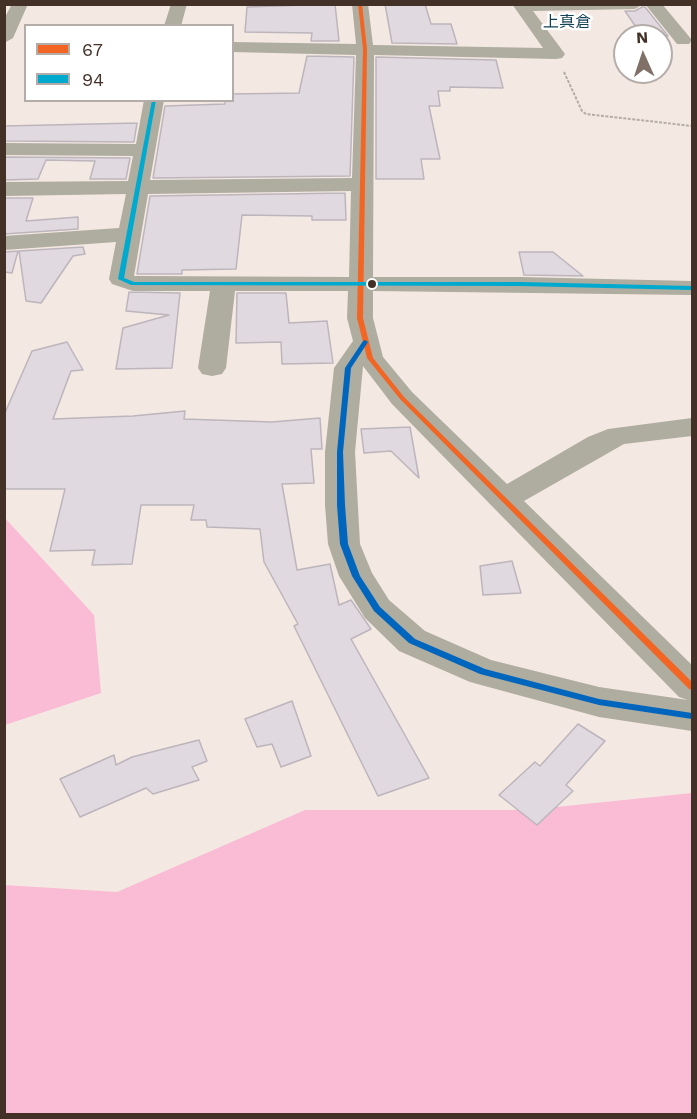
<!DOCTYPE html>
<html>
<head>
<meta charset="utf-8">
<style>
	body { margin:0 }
	#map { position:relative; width:697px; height:1119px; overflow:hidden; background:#f4e8e2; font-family:"Work Sans",sans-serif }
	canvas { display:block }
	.frame { position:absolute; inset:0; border:6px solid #433026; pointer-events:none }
	.legend { position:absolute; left:24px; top:24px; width:210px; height:78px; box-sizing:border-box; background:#fff; border:2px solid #b4aca8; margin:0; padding:8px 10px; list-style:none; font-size:18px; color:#433026 }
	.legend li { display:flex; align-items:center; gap:12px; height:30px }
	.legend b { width:30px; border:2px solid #b4aca8 }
	.north { position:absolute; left:613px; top:24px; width:60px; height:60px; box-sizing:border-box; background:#fff; border:2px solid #b4aca8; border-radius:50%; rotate:357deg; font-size:16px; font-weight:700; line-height:24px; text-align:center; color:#433026 }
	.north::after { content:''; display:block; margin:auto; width:21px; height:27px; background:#817068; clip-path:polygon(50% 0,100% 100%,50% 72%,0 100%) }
</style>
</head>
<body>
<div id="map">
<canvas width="697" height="1119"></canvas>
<div class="frame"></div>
<ul class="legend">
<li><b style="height:8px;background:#f26522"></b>67</li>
<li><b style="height:8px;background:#00a9ce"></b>94</li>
</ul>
<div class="north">N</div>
</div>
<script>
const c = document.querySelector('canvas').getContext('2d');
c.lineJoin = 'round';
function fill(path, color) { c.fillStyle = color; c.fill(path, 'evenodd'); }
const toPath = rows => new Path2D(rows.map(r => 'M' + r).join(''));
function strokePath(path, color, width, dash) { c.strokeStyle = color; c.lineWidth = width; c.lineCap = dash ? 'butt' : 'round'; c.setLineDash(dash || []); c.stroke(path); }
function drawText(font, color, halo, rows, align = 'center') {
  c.font = font + ' "Work Sans","Noto Sans JP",sans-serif'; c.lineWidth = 5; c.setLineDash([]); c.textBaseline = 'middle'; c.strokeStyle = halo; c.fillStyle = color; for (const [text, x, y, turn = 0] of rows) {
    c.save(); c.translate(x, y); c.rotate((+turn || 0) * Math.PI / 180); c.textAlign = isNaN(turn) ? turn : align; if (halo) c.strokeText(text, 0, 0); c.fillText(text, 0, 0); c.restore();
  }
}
fill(toPath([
	[4,517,94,615,101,693,5,725],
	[692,793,692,1114,5,1114,4,885,117,892,305,810,527,810]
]), '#fabcd4');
const building = toPath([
	[335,4,339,41,311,41,312,33,245,32,247,7,335,4],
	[385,4,425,4,431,24,451,24,457,44,392,43,385,4],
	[642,7,645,7,668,36,642,36,625,11,635,11,642,7],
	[307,56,354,57,350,176,153,178,165,106,225,104,225,101,232,101,232,94,299,93,307,56],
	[376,57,496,60,503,88,450,87,450,91,438,91,440,106,429,106,440,159,421,159,424,179,376,179,376,57],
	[137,123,134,142,4,141,4,126,137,123],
	[4,157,130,158,126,179,90,179,95,161,46,160,38,179,4,180,4,157],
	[345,193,346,220,312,220,312,216,242,215,236,269,182,270,182,274,137,274,150,196,345,193],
	[4,198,33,198,26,221,78,217,78,229,4,234,4,198],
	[83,247,85,254,73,256,41,303,26,301,19,251,83,247],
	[18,251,12,273,4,272,4,252,18,251],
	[519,252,553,252,583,276,524,275,519,252],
	[129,292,180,293,172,368,116,369,123,328,169,315,126,311,129,292],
	[237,293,286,293,289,323,327,321,333,363,282,364,281,342,236,343,237,293],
	[67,342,83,370,71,371,53,419,133,416,185,411,184,419,272,422,320,418,322,449,311,449,314,483,282,484,297,570,330,564,339,605,351,600,371,629,351,639,429,778,378,796,294,626,298,624,264,562,260,529,207,527,206,520,191,520,194,505,141,505,132,564,92,565,95,550,50,551,65,489,4,489,4,415,32,351,67,342],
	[410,427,419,478,391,451,364,453,361,429,410,427],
	[512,561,521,593,483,595,480,566,512,561],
	[292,701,311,756,281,767,272,744,257,747,245,719,292,701],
	[578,724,605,741,566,785,573,791,537,825,499,795,535,762,540,766,578,724],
	[199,740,207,761,192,767,199,780,153,794,146,788,80,817,60,779,114,755,116,765,132,757,199,740]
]);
fill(building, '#e0d9df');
strokePath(building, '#bcb5bc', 1.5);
strokePath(toPath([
	[564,72,582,111,586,114,692,126]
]), '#b3ada5', 2, [3, 1.5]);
fill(toPath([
	[12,4,28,4,13,38,4,43,4,19,12,4],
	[171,4,187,4,181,26,164,26,171,4],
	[352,4,368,4,373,45,543,48,512,4,643,4,635,9,533,11,565,54,562,58,556,59,374,55,373,277,520,277,692,281,692,295,373,291,373,318,383,357,412,392,507,484,588,437,608,429,692,418,692,436,624,444,524,501,692,665,692,731,599,717,470,682,399,651,365,618,339,576,328,544,325,505,325,452,334,368,353,341,347,318,348,291,235,291,226,368,222,374,212,376,202,374,198,368,210,291,133,291,112,284,109,279,116,242,4,250,4,236,119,228,126,194,4,196,4,182,128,181,133,156,4,155,4,143,136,144,144,100,164,100,150,180,352,178,356,55,232,52,232,42,356,44,352,4],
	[351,191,349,277,134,276,148,194,351,191],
	[363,366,392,404,679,697,688,700,599,687,491,660,425,631,389,600,372,573,360,544,355,452,363,366],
	[645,4,662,4,692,40,689,44,677,44,645,4]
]), '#afaca0');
fill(toPath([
	[358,4,362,4,367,49,363,318,373,358,404,397,692,682,692,690,689,689,400,399,367,358,357,318,363,49,358,4]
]), '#f26522');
fill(toPath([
	[152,100,156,100,124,278,134,282,520,282,692,286,692,290,520,286,131,285,118,279,152,100]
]), '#00a9ce');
fill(toPath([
	[365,340,368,342,351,368,343,452,345,505,348,544,360,576,380,607,415,639,485,669,599,699,692,713,692,719,599,705,480,674,409,643,374,611,352,576,340,544,337,505,337,452,345,368,363,341,365,340]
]), '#0065bd');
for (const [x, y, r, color] of [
	[372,284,5,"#433026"]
]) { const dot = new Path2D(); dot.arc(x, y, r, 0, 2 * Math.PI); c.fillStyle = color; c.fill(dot); strokePath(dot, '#fff', 2); }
drawText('16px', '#134156', '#fff', [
	["上真倉",567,22]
]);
</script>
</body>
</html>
